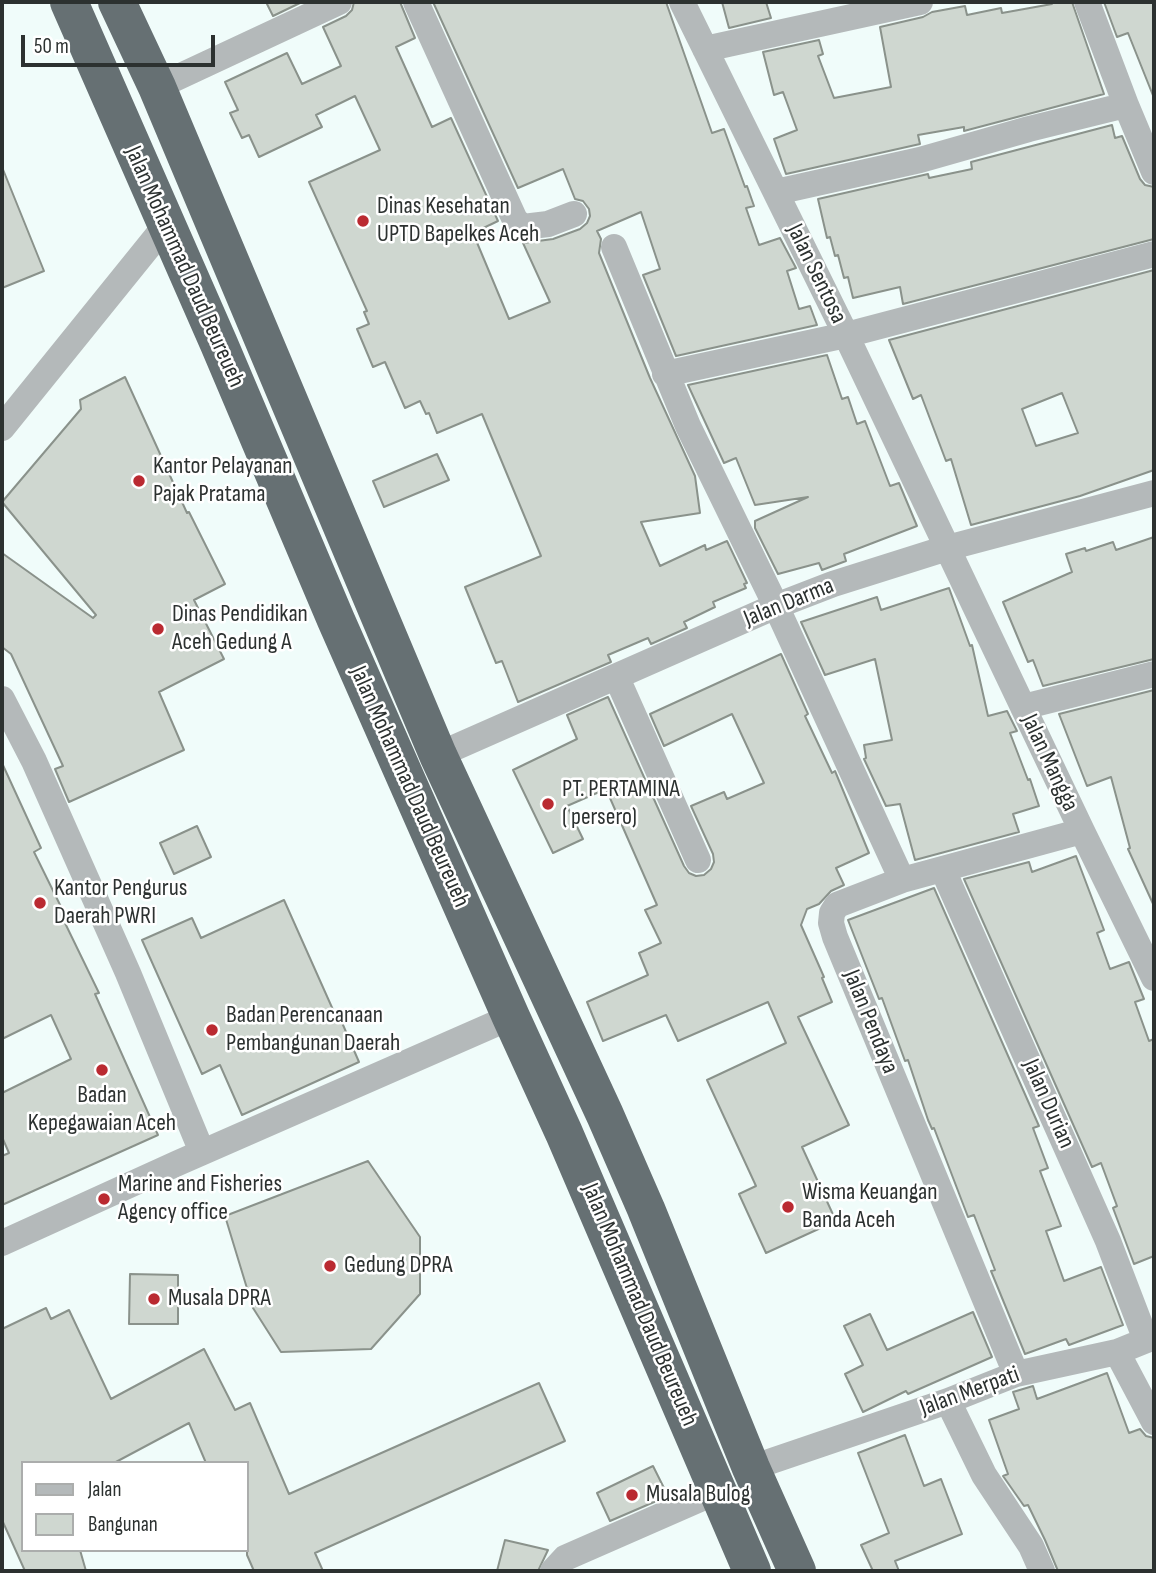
<!DOCTYPE html>
<html>
<head>
<meta charset="utf-8">
<style>
	body { margin:0 }
	#map { position:relative; width:1156px; height:1573px; overflow:hidden; background:#f0fcfa; font-family:"Sofia Sans Condensed",sans-serif }
	canvas { display:block }
	.frame { position:absolute; inset:0; border:4px solid #2c3130; pointer-events:none }
	.legend { position:absolute; left:21px; top:1461px; width:228px; height:91px; box-sizing:border-box; background:#fff; border:2px solid #abadac; margin:0; padding:9px 12px; list-style:none; font-size:21px; color:#2c3130 }
	.legend li { display:flex; align-items:center; gap:14px; height:35px }
	.legend b { width:35px; border:2px solid #abadac }
	.scale { position:absolute; left:21px; top:35px; width:194px; height:32px; box-sizing:border-box; border:4px solid #2c3130; border-top:0; padding-left:9px; font-size:21px; line-height:24px; white-space:nowrap; color:#2c3130; -webkit-text-stroke:5px #fff; paint-order:stroke }
</style>
</head>
<body>
<div id="map">
<canvas width="1156" height="1573"></canvas>
<div class="frame"></div>
<ul class="legend">
<li><b style="height:9px;background:#b4b9ba"></b>Jalan</li>
<li><b style="height:19px;background:#cfd7d0"></b>Bangunan</li>
</ul>
<div class="scale">50 m</div>
</div>
<script>
const c = document.querySelector('canvas').getContext('2d');
c.lineJoin = 'round';
function fill(path, color) { c.fillStyle = color; c.fill(path, 'evenodd'); }
const toPath = rows => new Path2D(rows.map(r => 'M' + r).join(''));
function strokePath(path, color, width, dash) { c.strokeStyle = color; c.lineWidth = width; c.lineCap = dash ? 'butt' : 'round'; c.setLineDash(dash || []); c.stroke(path); }
function drawText(font, color, halo, rows, align = 'center') {
  c.font = font + ' "Sofia Sans Condensed",sans-serif'; c.lineWidth = 5; c.setLineDash([]); c.textBaseline = 'middle'; c.strokeStyle = halo; c.fillStyle = color; for (const [text, x, y, turn = 0] of rows) {
    c.save(); c.translate(x, y); c.rotate((+turn || 0) * Math.PI / 180); c.textAlign = isNaN(turn) ? turn : align; if (halo) c.strokeText(text, 0, 0); c.fillText(text, 0, 0); c.restore();
  }
}
const building = toPath([
	[266,2,302,2,273,16,266,2],
	[354,2,400,2,415,38,396,47,432,127,451,118,498,221,473,233,509,319,550,302,523,243,553,239,580,229,587,223,590,216,589,209,583,201,575,199,563,169,518,188,433,2,666,2,712,133,724,129,745,187,747,186,754,206,746,208,759,245,780,238,796,268,787,271,799,309,810,306,817,325,676,356,643,275,660,269,641,212,597,231,601,239,599,253,650,378,695,476,700,513,641,522,660,566,705,545,706,550,727,541,747,583,744,584,746,588,713,602,715,607,684,622,687,628,651,644,648,638,608,655,611,662,518,702,502,661,496,663,465,587,541,556,482,414,437,433,429,413,426,414,420,401,405,408,385,362,373,367,357,329,369,324,364,312,367,311,309,182,380,150,355,96,316,115,322,127,259,157,249,135,242,138,230,113,238,110,225,82,287,53,302,84,341,66,323,27,346,16,352,10,354,2],
	[722,2,766,2,771,18,729,28,722,2],
	[1051,2,1072,2,1104,94,964,131,964,127,918,135,920,144,786,174,774,139,797,130,783,92,774,95,763,52,819,40,823,54,818,56,834,98,891,87,880,27,923,17,932,12,965,6,967,15,1001,8,1002,13,1052,4,1051,2],
	[1104,2,1154,2,1154,98,1128,33,1117,37,1104,2],
	[1112,125,1115,138,1122,136,1140,179,1145,185,1154,187,1154,239,903,304,900,287,853,298,848,277,844,278,838,255,835,256,830,237,827,238,818,199,928,174,929,178,972,169,971,162,1112,125],
	[2,167,44,271,2,288,2,167],
	[1154,270,1154,470,1080,496,971,525,951,459,946,461,921,395,913,399,889,340,1154,270],
	[1062,393,1078,433,1036,446,1022,409,1062,393],
	[827,355,842,399,848,397,857,424,865,421,890,486,899,483,917,526,844,554,846,561,822,570,819,563,778,574,755,528,755,521,808,497,755,505,736,458,724,463,688,385,827,355],
	[125,377,187,513,189,512,225,584,194,600,224,659,159,692,184,750,69,802,55,769,63,766,11,654,2,647,2,553,93,618,96,615,2,502,81,409,80,400,125,377],
	[437,454,449,480,384,507,373,481,437,454],
	[1154,537,1154,659,1043,686,1033,660,1028,662,1003,602,1072,572,1066,554,1085,548,1086,551,1113,542,1116,550,1154,537],
	[949,588,970,646,972,645,988,716,1007,711,1017,731,1010,733,1028,780,1030,779,1039,806,1013,814,1019,832,915,860,900,804,886,806,864,759,866,758,864,745,892,740,875,659,825,675,801,622,877,597,881,610,949,588],
	[781,654,808,714,805,716,832,773,835,771,869,853,836,868,844,885,831,891,819,904,807,909,801,925,824,977,822,978,832,1002,798,1017,849,1125,802,1147,836,1221,766,1253,739,1194,756,1186,707,1080,786,1043,768,1002,678,1041,666,1015,603,1041,587,1002,648,975,639,953,661,943,645,910,657,905,606,789,567,806,583,839,553,853,513,770,577,739,567,715,608,697,684,866,689,873,696,876,704,875,711,869,714,862,713,854,691,806,724,792,727,799,764,783,732,714,664,746,650,714,781,654],
	[1154,690,1154,906,1128,849,1130,848,1111,777,1087,786,1059,714,1154,690],
	[2,763,41,848,34,852,67,919,64,921,99,993,95,994,158,1135,2,1205,2,1156,9,1153,2,1137,2,1093,71,1059,51,1015,2,1039,2,763],
	[197,826,211,857,174,874,160,843,197,826],
	[1076,856,1104,930,1097,933,1110,969,1129,962,1144,999,1135,1002,1149,1041,1154,1039,1154,1256,1134,1264,1113,1208,1117,1206,1101,1163,1092,1167,964,879,1029,862,1032,872,1076,856],
	[934,888,1039,1126,1033,1128,1048,1168,1040,1171,1061,1226,1046,1231,1064,1281,1101,1267,1123,1325,1069,1345,1066,1339,1025,1354,991,1271,995,1270,974,1215,968,1217,934,1128,932,1129,928,1120,908,1060,905,1061,882,998,879,999,848,920,934,888],
	[284,900,334,1012,337,1011,359,1062,242,1115,220,1065,202,1074,142,940,192,918,201,938,284,900],
	[368,1161,420,1237,420,1294,371,1349,281,1352,253,1308,225,1216,368,1161],
	[130,1274,178,1275,178,1324,129,1324,130,1274],
	[46,1308,51,1319,69,1310,111,1399,204,1349,235,1410,250,1403,289,1494,539,1383,565,1441,315,1553,323,1571,254,1571,247,1555,247,1463,206,1463,189,1423,114,1463,23,1463,23,1550,80,1550,86,1571,25,1571,2,1520,2,1329,46,1308],
	[973,1312,992,1357,908,1394,906,1391,863,1412,845,1374,863,1365,844,1326,870,1314,887,1350,973,1312],
	[1107,1373,1129,1433,1140,1429,1146,1436,1154,1438,1154,1571,1058,1571,1045,1540,1028,1505,1024,1506,1003,1476,1008,1474,989,1420,1019,1409,1013,1392,1033,1386,1037,1399,1107,1373],
	[905,1435,924,1486,941,1479,962,1534,895,1561,899,1571,873,1571,861,1545,889,1533,858,1453,905,1435],
	[653,1466,668,1496,610,1521,597,1493,653,1466],
	[505,1540,548,1550,538,1571,497,1571,505,1540]
]);
fill(building, '#cfd7d0');
strokePath(building, '#8a928b', 2);
strokePath(toPath([
	[416,2,515,220,523,227,548,224,574,214],
	[682,2,846,335,1082,831,1154,978],
	[1087,2,1126,105,1154,172],
	[705,49,920,2],
	[157,87,339,2],
	[776,192,920,160,1029,129,1126,105],
	[614,247,688,426,776,606,902,880],
	[665,374,846,335,1154,254],
	[2,428,166,225],
	[617,678,698,860],
	[2,699,34,761,128,973,202,1152],
	[1023,707,1154,674],
	[438,755,776,606,833,584,947,548,1154,493],
	[943,870,1108,1241,1146,1340],
	[2,1243,178,1163,511,1017],
	[1117,1352,1154,1422],
	[1016,1374,835,937,831,923,832,913,837,905,902,880,1082,831],
	[948,1401,984,1475,1031,1546,1042,1571],
	[751,1468,948,1401,1016,1374,1117,1352,1154,1337],
	[553,1571,565,1558,718,1491]
]), '#b4b9ba', 26);
strokePath(toPath([
	[69,2,219,344,336,620,511,1017,564,1133,752,1571],
	[117,2,157,87,438,755,605,1115,646,1209,751,1468,797,1571]
]), '#667073', 38);
for (const [x, y, r, color] of [
	[363,221,7,"#ba2a31"],
	[139,481,7,"#ba2a31"],
	[158,629,7,"#ba2a31"],
	[548,804,7,"#ba2a31"],
	[40,903,7,"#ba2a31"],
	[212,1030,7,"#ba2a31"],
	[102,1070,7,"#ba2a31"],
	[104,1199,7,"#ba2a31"],
	[788,1207,7,"#ba2a31"],
	[330,1266,7,"#ba2a31"],
	[154,1299,7,"#ba2a31"],
	[632,1495,7,"#ba2a31"]
]) { const dot = new Path2D(); dot.arc(x, y, r, 0, 2 * Math.PI); c.fillStyle = color; c.fill(dot); strokePath(dot, '#fff', 2.5); }
drawText('24px', '#2c3130', '#fff', [
	["Dinas Kesehatan",377,207],
	["UPTD Bapelkes Aceh",377,235],
	["Kantor Pelayanan",153,467],
	["Pajak Pratama",153,495],
	["Dinas Pendidikan",172,615],
	["Aceh Gedung A",172,643],
	["PT. PERTAMINA",562,790],
	["( persero)",562,818],
	["Kantor Pengurus",54,889],
	["Daerah PWRI",54,917],
	["Badan Perencanaan",226,1016],
	["Pembangunan Daerah",226,1044],
	["Badan",102,1096,"center"],
	["Kepegawaian Aceh",102,1124,"center"],
	["Marine and Fisheries",118,1185],
	["Agency office",118,1213],
	["Wisma Keuangan",802,1193],
	["Banda Aceh",802,1221],
	["Gedung DPRA",344,1266],
	["Musala DPRA",168,1299],
	["Musala Bulog",646,1495]
], 'left');
drawText('24px', '#2c3130', '#fff', [
	["Jalan Mohammad Daud Beureueh",184,267,66],
	["Jalan Sentosa",816,274,64],
	["Jalan Darma",789,603,-22],
	["Jalan Mangga",1049,763,65],
	["Jalan Mohammad Daud Beureueh",409,787,66],
	["Jalan Pendaya",870,1022,68],
	["Jalan Durian",1048,1104,66],
	["Jalan Mohammad Daud Beureueh",639,1305,67],
	["Jalan Merpati",970,1392,-20]
]);
</script>
</body>
</html>
